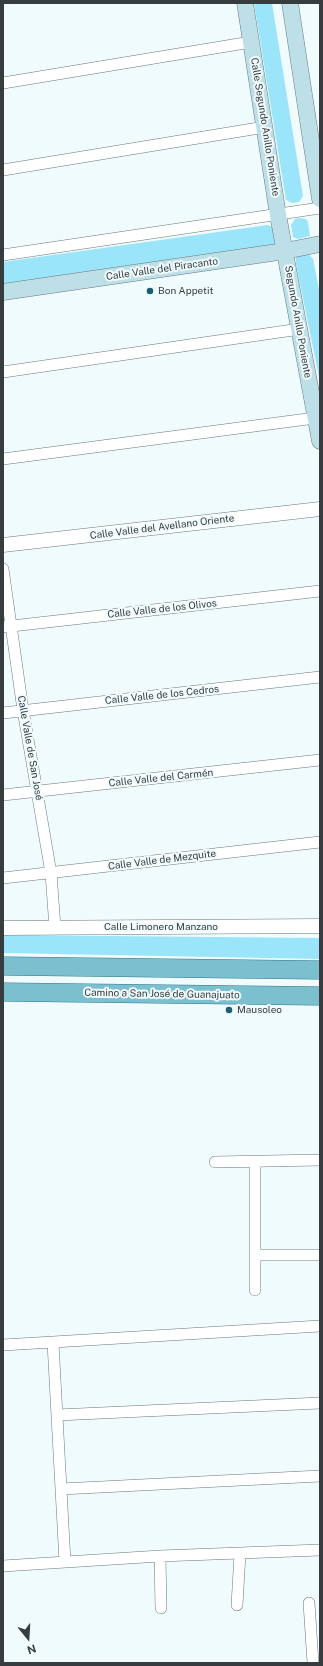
<!DOCTYPE html>
<html>
<head>
<meta charset="utf-8">
<style>
	body { margin:0 }
	#map { position:relative; width:323px; height:1666px; overflow:hidden; background:#f0fbfe; font-family:"Public Sans",sans-serif }
	canvas { display:block }
	.frame { position:absolute; inset:0; border:4px solid #373c3e; pointer-events:none }
	.north { position:absolute; left:8px; top:1618px; width:40px; height:40px; -webkit-text-stroke:3px #f0fbfe; paint-order:stroke; rotate:162deg; font-size:11px; font-weight:700; line-height:16px; text-align:center; color:#373c3e }
	.north::after { content:''; display:block; margin:auto; width:14px; height:18px; background:#373c3e; clip-path:polygon(50% 0,100% 100%,50% 72%,0 100%) }
</style>
</head>
<body>
<div id="map">
<canvas width="323" height="1666"></canvas>
<div class="frame"></div>
<div class="north">N</div>
</div>
<script>
const c = document.querySelector('canvas').getContext('2d');
c.lineJoin = 'round';
function fill(path, color) { c.fillStyle = color; c.fill(path, 'evenodd'); }
const toPath = rows => new Path2D(rows.map(r => 'M' + r).join(''));
function strokePath(path, color, width, dash) { c.strokeStyle = color; c.lineWidth = width; c.lineCap = dash ? 'butt' : 'round'; c.setLineDash(dash || []); c.stroke(path); }
function drawText(font, color, halo, rows, align = 'center') {
  c.font = font + ' "Public Sans",sans-serif'; c.lineWidth = 4; c.setLineDash([]); c.textBaseline = 'middle'; c.strokeStyle = halo; c.fillStyle = color; for (const [text, x, y, turn = 0] of rows) {
    c.save(); c.translate(x, y); c.rotate((+turn || 0) * Math.PI / 180); c.textAlign = isNaN(turn) ? turn : align; if (halo) c.strokeText(text, 0, 0); c.fillText(text, 0, 0); c.restore();
  }
}
fill(toPath([
	[254,3,272,3,303,196,299,202,292,203,286,200],
	[300,218,306,219,308,222,310,236,298,239,293,237,291,225,295,219],
	[268,225,276,229,278,243,272,247,193,256,3,284,3,262],
	[302,254,309,254,313,259,320,294,320,382,296,264,296,257],
	[3,935,320,938,320,959,3,953]
]), '#9be5fb');
const minor = toPath([
	[3,83,251,42],
	[3,170,265,127],
	[3,255,320,208],
	[3,372,300,329],
	[3,459,315,418],
	[3,569,23,710,51,873,55,928],
	[3,627,320,591],
	[3,713,320,677],
	[3,795,320,760],
	[3,878,320,842],
	[255,1161,255,1290],
	[215,1162,320,1160],
	[255,1255,320,1255],
	[53,1343,65,1562],
	[3,1345,320,1326],
	[57,1415,320,1403],
	[61,1489,320,1476],
	[160,1556,161,1608],
	[3,1566,160,1556,320,1550],
	[309,1603,313,1663],
	[237,1605,240,1554]
]);
const tertiary = toPath([
	[3,545,320,509],
	[3,928,320,926]
]);
const secondary = toPath([
	[245,3,278,215,320,441],
	[290,3,320,199],
	[3,292,285,251,320,244]
]);
const primary = toPath([
	[3,966,320,970],
	[3,992,320,996]
]);
strokePath(minor, '#6b777a', 12);
strokePath(tertiary, '#6b777a', 15);
strokePath(secondary, '#6b777a', 17);
strokePath(primary, '#2b7689', 19);
strokePath(minor, '#fff', 11);
strokePath(tertiary, '#fff', 14);
strokePath(secondary, '#bde0e8', 16);
strokePath(primary, '#7cc0d0', 18);
for (const [x, y, r, color] of [
	[150,291,4,"#1a6071"],
	[229,1010,4,"#1a6071"]
]) { const dot = new Path2D(); dot.arc(x, y, r, 0, 2 * Math.PI); c.fillStyle = color; c.fill(dot); strokePath(dot, '#f0fbfe', 1.5); }
drawText('10px', '#373c3e', '#f0fbfe', [
	["Calle Segundo Anillo Poniente",265,127,81],
	["Calle Valle del Piracanto",162,269,-8],
	["Segundo Anillo Poniente",298,322,80],
	["Calle Valle del Avellano Oriente",162,527,-7],
	["Calle Valle de los Olivos",162,609,-6],
	["Calle Valle de los Cedros",162,695,-6],
	["Calle Valle de San José",30,748,80],
	["Calle Valle del Carmén",161,778,-6],
	["Calle Valle de Mezquite",162,860,-7],
	["Calle Limonero Manzano",161,927],
	["Camino a San José de Guanajuato",162,994,1]
]);
drawText('10px', '#373c3e', '#f0fbfe', [
	["Bon Appetit",158,291],
	["Mausoleo",237,1010]
], 'left');
</script>
</body>
</html>
